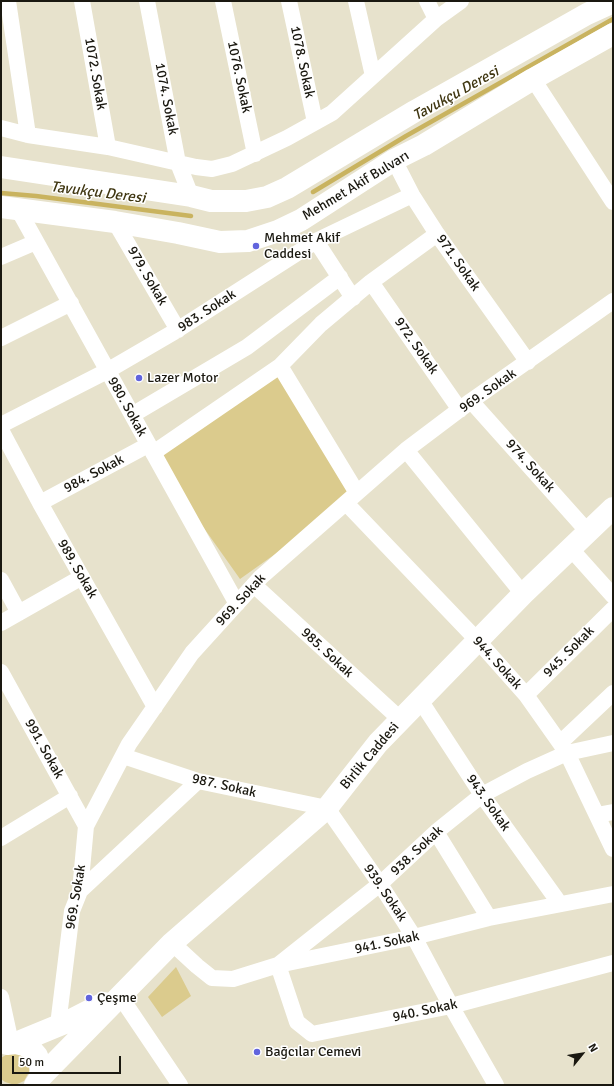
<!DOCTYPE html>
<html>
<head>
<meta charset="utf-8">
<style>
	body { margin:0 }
	#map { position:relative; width:614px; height:1086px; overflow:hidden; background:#e7e2cc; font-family:Signika,sans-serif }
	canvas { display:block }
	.frame { position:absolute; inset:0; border:2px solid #1a1810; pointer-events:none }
	.north { position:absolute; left:562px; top:1034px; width:40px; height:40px; -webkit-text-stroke:3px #fff; paint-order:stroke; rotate:60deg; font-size:11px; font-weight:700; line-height:16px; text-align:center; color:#1a1810 }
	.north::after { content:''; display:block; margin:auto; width:14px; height:18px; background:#1a1810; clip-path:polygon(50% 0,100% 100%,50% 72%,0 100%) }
	.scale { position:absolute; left:12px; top:1056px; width:109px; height:18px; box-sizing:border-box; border:2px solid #1a1810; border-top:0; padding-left:5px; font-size:12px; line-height:14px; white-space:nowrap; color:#1a1810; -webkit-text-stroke:3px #fff; paint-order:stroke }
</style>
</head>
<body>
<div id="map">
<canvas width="614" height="1086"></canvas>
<div class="frame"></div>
<div class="north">N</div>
<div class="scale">50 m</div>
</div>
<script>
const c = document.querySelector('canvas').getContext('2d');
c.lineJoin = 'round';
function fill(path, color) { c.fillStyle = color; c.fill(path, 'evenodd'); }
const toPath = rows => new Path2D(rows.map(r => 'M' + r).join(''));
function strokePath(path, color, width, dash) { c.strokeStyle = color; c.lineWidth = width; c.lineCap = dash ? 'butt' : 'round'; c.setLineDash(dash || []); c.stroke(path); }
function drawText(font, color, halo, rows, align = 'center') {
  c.font = font + ' Signika,sans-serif'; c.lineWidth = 3; c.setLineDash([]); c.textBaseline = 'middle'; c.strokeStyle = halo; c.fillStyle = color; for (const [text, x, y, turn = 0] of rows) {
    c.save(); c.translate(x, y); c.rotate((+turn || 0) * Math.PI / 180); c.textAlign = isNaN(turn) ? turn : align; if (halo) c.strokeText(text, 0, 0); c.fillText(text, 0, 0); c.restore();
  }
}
fill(toPath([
	[274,364,364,491,240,579,150,452],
	[176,967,191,996,162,1017,148,997],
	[15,1052,25,1057,29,1067,29,1072,24,1081,15,1085,5,1082,1,1079,1,1058,9,1053]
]), '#dbcb8d');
strokePath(toPath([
	[313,192,406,136,613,19],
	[1,193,36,196,191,216]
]), '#c9b35f', 4.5);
strokePath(toPath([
	[8,1,28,135],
	[82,1,108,147],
	[147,1,178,163,191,196],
	[223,1,255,154],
	[289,1,315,122],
	[356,1,373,76],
	[427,1,436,19],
	[533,79,613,202],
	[1,128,28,135,108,147,196,167,212,169,232,164,287,138,332,113,436,19,461,1],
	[394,160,412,195,437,234,528,362],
	[18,209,237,604],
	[115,222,178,330],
	[316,241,353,298],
	[1,257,36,242],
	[371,282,460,410],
	[1,338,71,303],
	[280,366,357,493],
	[471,401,588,532],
	[132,415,247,347,340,277],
	[1,425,107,371,174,332,316,241,412,195],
	[1,430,40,503,155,707],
	[406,450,523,594],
	[153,453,280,366,321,324,371,282,437,234],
	[40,503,148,445],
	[346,503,478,641,526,695,567,753,613,849],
	[571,549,613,596],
	[1,580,19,613],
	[254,585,401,720],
	[1,623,82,577],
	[1,672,86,826],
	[526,695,613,609],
	[420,700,482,795,560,904],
	[560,743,613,693],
	[613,743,567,753,527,771,482,795,436,832,380,884,278,965,297,1022,312,1034,451,1006,613,963],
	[123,756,198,781,327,808,380,884,414,937,451,1006,496,1085],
	[597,815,613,812],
	[436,832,489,918],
	[1,838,70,796],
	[80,891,198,781],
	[172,943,197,966,212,978,233,979,278,965,414,937,489,918,613,894],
	[120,996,180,1085],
	[1,997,11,1043],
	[58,1025,72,911,80,891,86,826,129,744,192,653,261,577,406,450,471,401,613,301]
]), '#fff', 16);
strokePath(toPath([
	[16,1043,67,1022,104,1003],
	[7,1044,16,1043,24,1045,31,1049,37,1056,40,1063,41,1071,39,1079,35,1085],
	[39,1079,172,943,327,808,378,743,523,594,613,508]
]), '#fff', 22);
strokePath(toPath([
	[1,167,191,196,211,201,246,201,267,197,287,188,415,111,587,14,613,2],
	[1,207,115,222,178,233,220,242,248,241,278,231,301,220,394,160,424,145,533,79,613,34]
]), '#fff', 22);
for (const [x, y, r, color] of [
	[256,246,4,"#6164dd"],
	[139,378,4,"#6164dd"],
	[89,998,4,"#6164dd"],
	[257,1052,4,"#6164dd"]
]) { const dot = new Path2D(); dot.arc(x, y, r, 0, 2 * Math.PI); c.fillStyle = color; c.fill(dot); strokePath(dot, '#fff', 1.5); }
drawText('14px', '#1a1810', '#fff', [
	["1078. Sokak",302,62,78],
	["1072. Sokak",95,74,80],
	["1076. Sokak",239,77,78],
	["1074. Sokak",166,99,79],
	["Mehmet Akif Bulvarı",356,186,-31],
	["971. Sokak",458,263,55],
	["979. Sokak",147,276,60],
	["983. Sokak",207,311,-33],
	["972. Sokak",416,346,55],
	["969. Sokak",488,391,-35],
	["980. Sokak",127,407,61],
	["974. Sokak",530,466,48],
	["984. Sokak",94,474,-28],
	["989. Sokak",77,569,60],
	["969. Sokak",241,600,-47],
	["945. Sokak",569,652,-45],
	["985. Sokak",327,653,43],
	["944. Sokak",497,663,48],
	["991. Sokak",44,749,61],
	["Birlik Caddesi",370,756,-50],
	["987. Sokak",224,786,13],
	["943. Sokak",488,803,55],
	["938. Sokak",417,851,-43],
	["939. Sokak",385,893,56],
	["969. Sokak",76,897,-80],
	["941. Sokak",387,943,-12],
	["940. Sokak",425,1011,-12]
]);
drawText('14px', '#1a1810', '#fff', [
	["Mehmet Akif",264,238],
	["Caddesi",264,254],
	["Lazer Motor",147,378],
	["Çeşme",97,998],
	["Bağcılar Cemevi",265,1052]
], 'left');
drawText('italic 15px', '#403712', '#fff', [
	["Tavukçu Deresi",456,94,-29],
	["Tavukçu Deresi",98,193,7]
]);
</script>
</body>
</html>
